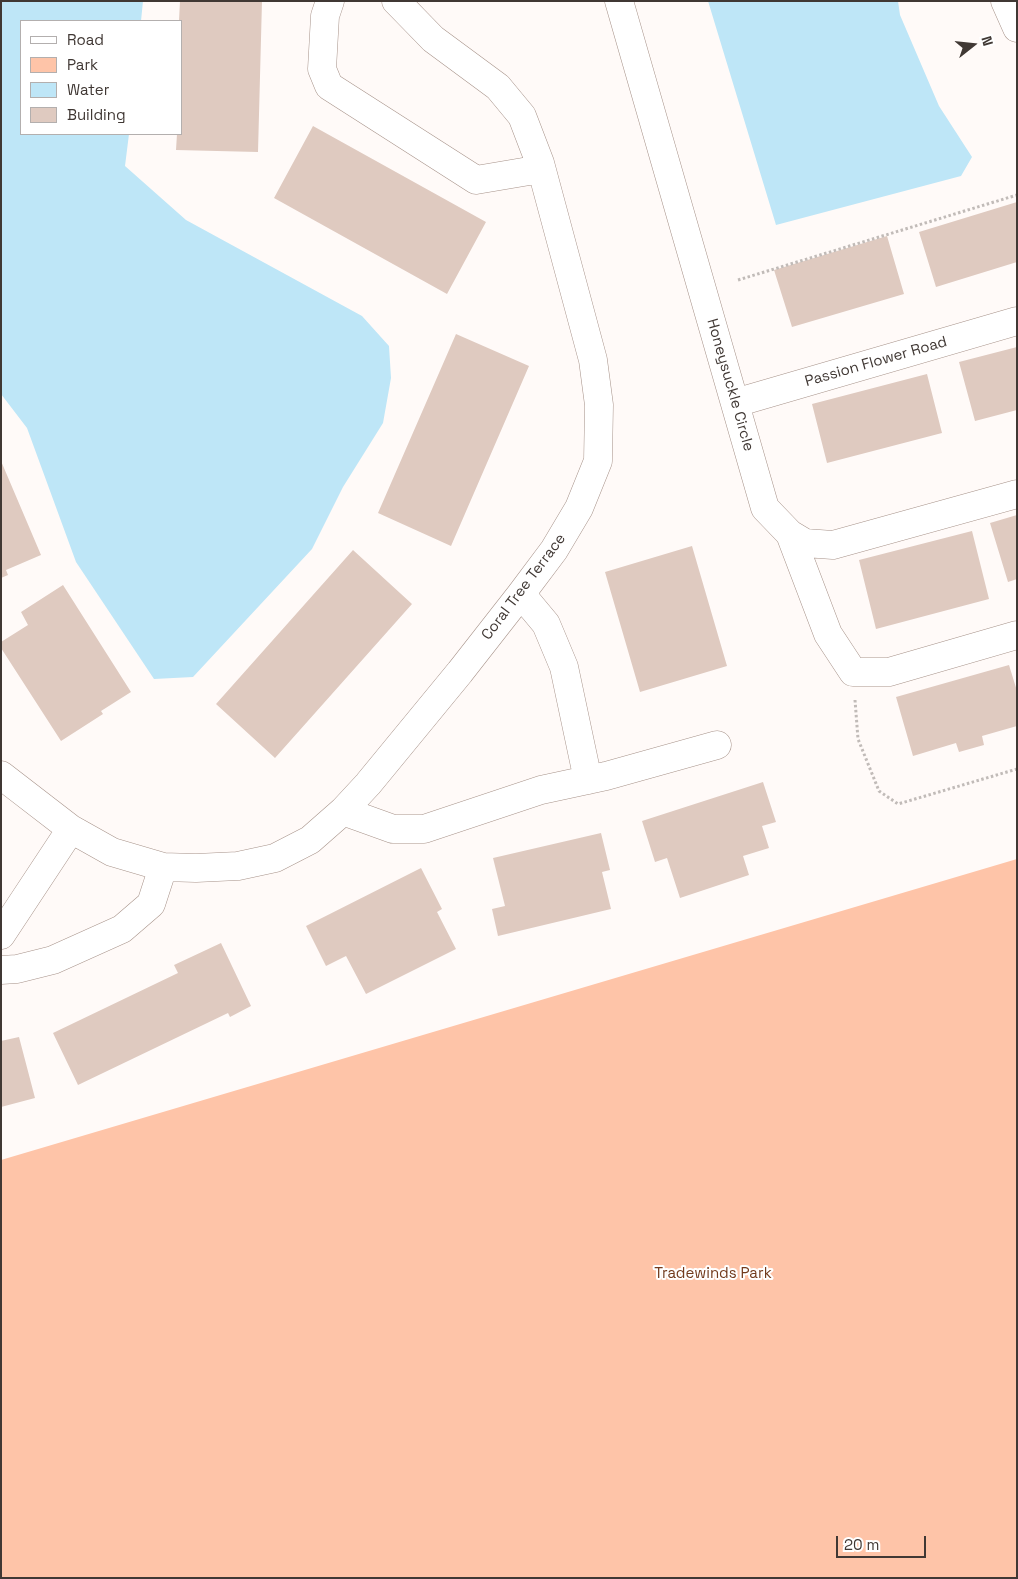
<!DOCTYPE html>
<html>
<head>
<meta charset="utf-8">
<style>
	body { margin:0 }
	#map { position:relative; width:1018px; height:1579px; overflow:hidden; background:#fffaf8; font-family:"Space Grotesk",sans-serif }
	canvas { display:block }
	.frame { position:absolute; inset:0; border:2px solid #403834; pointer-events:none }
	.legend { position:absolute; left:20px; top:20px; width:162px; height:115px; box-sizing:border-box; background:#fff; border:1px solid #b3afae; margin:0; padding:6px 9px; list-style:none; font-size:15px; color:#403834 }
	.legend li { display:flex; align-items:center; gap:10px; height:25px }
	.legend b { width:25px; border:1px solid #b3afae }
	.north { position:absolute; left:948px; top:20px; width:50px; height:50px; -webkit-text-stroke:4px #fff; paint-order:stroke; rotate:74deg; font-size:14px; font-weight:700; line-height:20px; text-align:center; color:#403834 }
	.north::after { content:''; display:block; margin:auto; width:18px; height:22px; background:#403834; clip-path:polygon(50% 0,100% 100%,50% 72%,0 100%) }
	.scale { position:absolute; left:836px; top:1536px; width:90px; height:22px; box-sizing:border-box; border:2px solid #403834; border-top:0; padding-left:6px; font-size:15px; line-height:18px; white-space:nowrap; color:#403834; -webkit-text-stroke:4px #fff; paint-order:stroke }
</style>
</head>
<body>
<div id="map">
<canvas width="1018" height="1579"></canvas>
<div class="frame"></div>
<ul class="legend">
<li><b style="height:6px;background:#fff"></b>Road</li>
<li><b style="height:14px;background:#fec4a8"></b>Park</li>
<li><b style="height:14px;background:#bee6f7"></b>Water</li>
<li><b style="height:14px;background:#dfcac0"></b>Building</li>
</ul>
<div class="north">N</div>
<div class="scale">20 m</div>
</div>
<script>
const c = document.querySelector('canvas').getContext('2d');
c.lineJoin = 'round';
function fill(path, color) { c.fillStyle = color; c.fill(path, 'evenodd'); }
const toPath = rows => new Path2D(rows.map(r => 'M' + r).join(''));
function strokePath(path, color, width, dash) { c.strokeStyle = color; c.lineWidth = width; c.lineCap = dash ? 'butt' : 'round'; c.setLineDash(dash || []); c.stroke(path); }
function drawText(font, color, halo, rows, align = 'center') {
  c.font = font + ' "Space Grotesk",sans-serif'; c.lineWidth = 4; c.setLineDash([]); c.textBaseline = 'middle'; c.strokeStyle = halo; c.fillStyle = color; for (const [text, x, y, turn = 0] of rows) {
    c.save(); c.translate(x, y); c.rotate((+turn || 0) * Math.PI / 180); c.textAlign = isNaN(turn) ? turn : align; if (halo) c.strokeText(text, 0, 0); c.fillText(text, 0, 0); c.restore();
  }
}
fill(toPath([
	[1017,859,1017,1578,1,1578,1,1160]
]), '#fec4a8');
fill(toPath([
	[1,1,143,1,141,21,21,21,21,134,129,134,125,166,186,220,362,316,389,346,391,378,383,423,343,487,312,549,193,677,154,679,76,562,27,428,1,394],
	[708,1,898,1,900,15,939,106,972,157,961,176,776,225]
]), '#bee6f7');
fill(toPath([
	[180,1,262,1,258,152,176,150,177,134,181,134,181,21,179,21],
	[313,126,486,222,447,294,274,198],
	[1017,202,1017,262,936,287,919,232],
	[887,236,904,294,792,327,774,270],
	[456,334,529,366,451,546,378,513],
	[1017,347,1017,410,975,421,959,362],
	[927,374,942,433,827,463,812,404],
	[1,461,41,555,6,570,8,575,1,578],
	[1017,515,1017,579,1008,582,990,523],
	[972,531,989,599,876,629,859,560],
	[692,546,727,666,640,692,605,572],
	[353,550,412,604,275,758,216,704],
	[63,585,131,692,101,711,103,714,61,741,1,648,1,642,28,625,21,612],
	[1009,665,1017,691,1017,726,982,736,984,745,959,752,956,743,913,756,896,697],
	[763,782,776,822,762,826,769,848,743,856,749,875,680,898,667,858,655,862,642,821],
	[601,833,610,870,602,872,611,909,498,936,492,909,505,906,493,858],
	[421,868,442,909,437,912,456,949,366,994,346,956,326,966,306,926],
	[221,943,251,1006,230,1017,228,1013,78,1085,53,1033,178,973,174,965],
	[19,1037,35,1098,1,1107,1,1041]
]), '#dfcac0');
const minor = toPath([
	[330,1,325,16,322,69,329,86,476,180,541,169],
	[619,1,765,508,790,534,805,543,833,545,1017,494],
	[1005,1,1017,28],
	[735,403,1017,321],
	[790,534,828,634,853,672,889,672,1017,635],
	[521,594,546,624,564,667,588,780],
	[1,775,71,829,112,852,163,867,196,868,238,866,275,858,310,840,343,811,368,784,460,672,521,594,554,550,579,508,598,461,599,405,593,360,540,163,522,116,498,87,433,39,396,1],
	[343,811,393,829,424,829,541,790,606,776,717,745],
	[1,935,71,829],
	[1,970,17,969,53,960,122,929,151,904,163,867]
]);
strokePath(minor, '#a7938a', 29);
strokePath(toPath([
	[738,280,1017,195],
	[855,700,858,739,879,791,898,804,1017,769]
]), '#c1bbb8', 3, [2.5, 2.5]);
strokePath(minor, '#fff', 28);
drawText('15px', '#403834', '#fff', [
	["Passion Flower Road",876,362,-16],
	["Honeysuckle Circle",730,385,74],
	["Coral Tree Terrace",524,587,-53]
]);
drawText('15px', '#723a1c', '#fff', [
	["Tradewinds Park",713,1274]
]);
</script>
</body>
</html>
